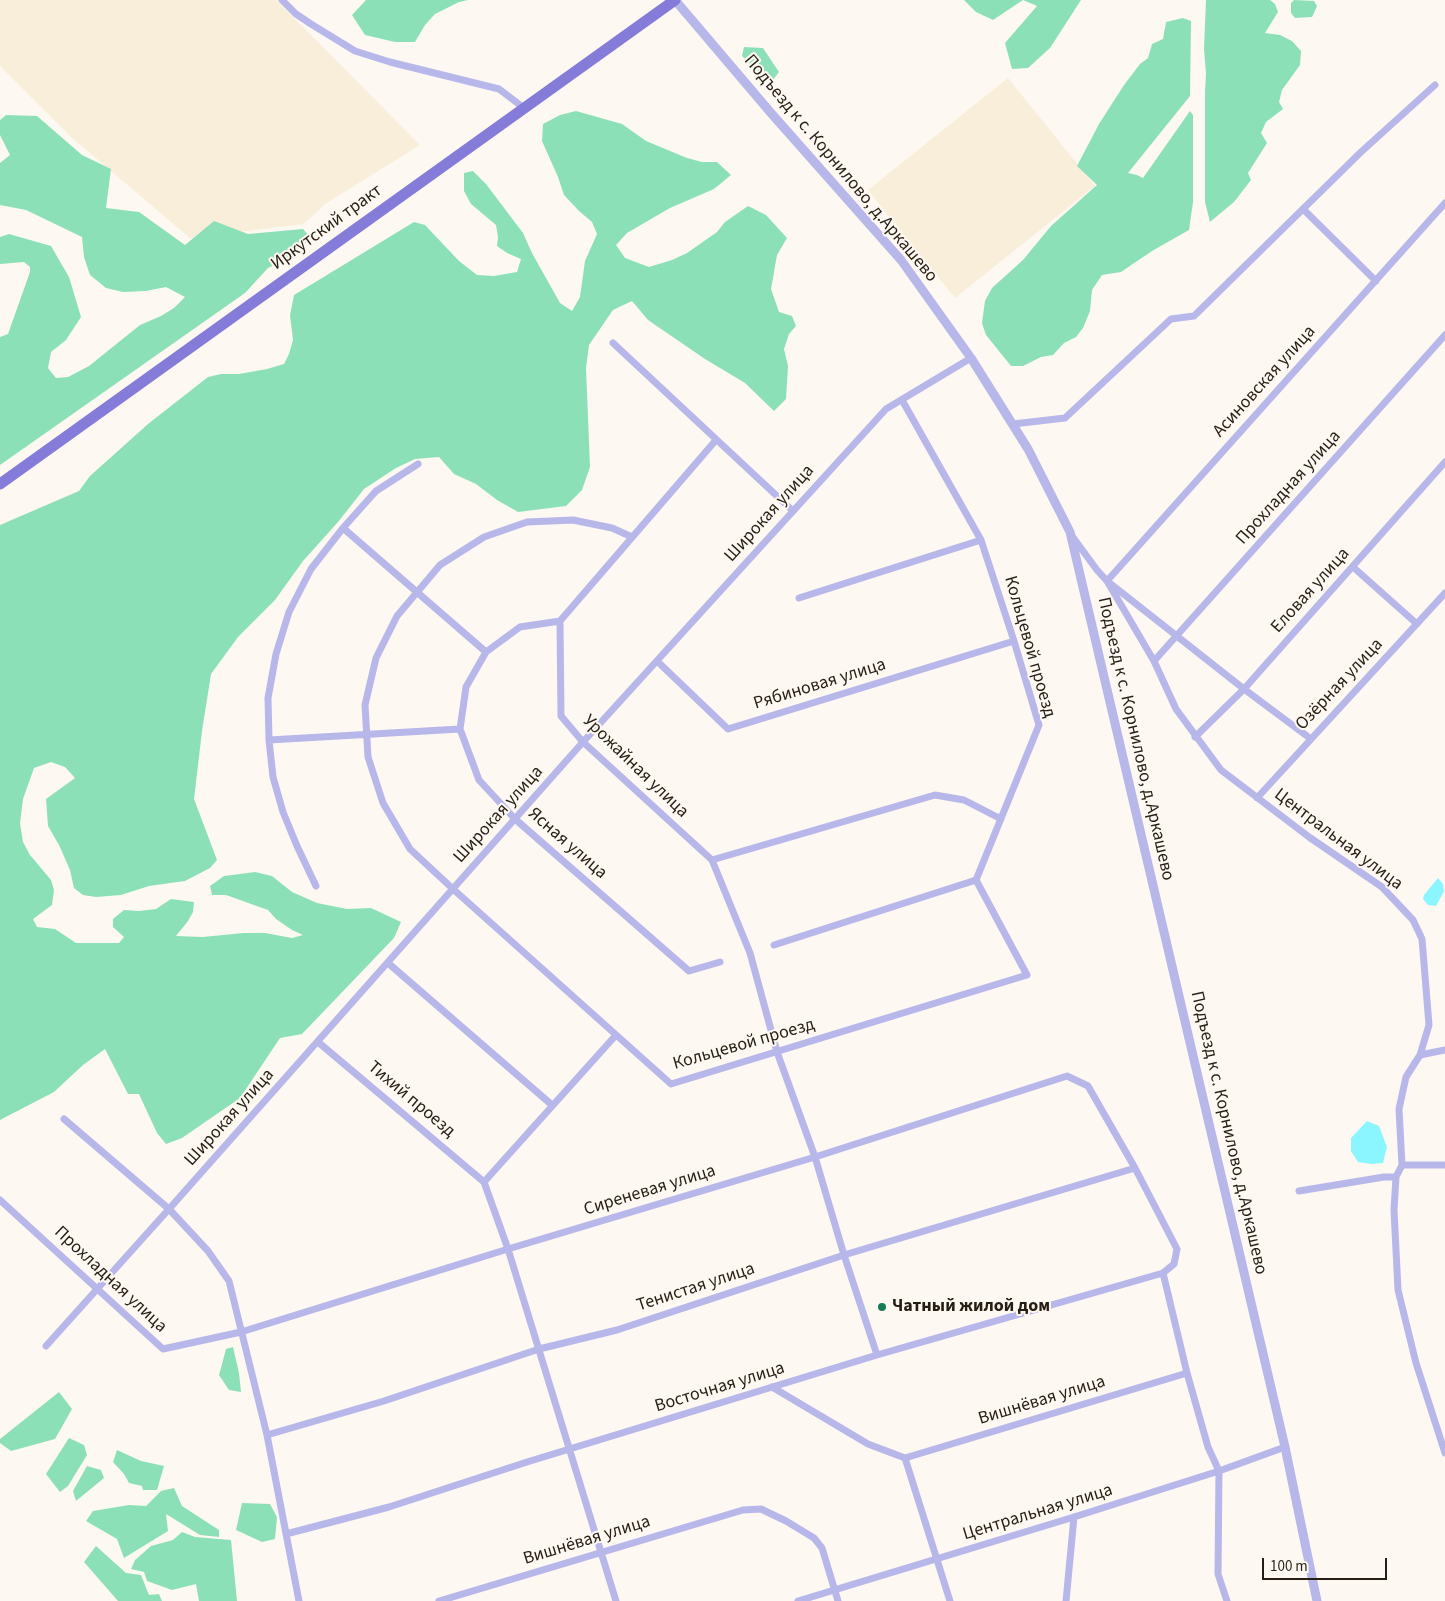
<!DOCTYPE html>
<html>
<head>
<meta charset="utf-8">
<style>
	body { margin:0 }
	#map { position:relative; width:1445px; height:1601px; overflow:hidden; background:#fdf8f2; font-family:"Source Sans 3",sans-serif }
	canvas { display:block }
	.scale { position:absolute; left:1262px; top:1558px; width:125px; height:22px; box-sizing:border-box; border:2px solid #271e13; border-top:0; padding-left:6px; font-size:15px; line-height:18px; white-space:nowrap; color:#271e13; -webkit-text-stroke:4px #fdf8f2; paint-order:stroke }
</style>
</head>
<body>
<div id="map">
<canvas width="1445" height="1601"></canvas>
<div class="scale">100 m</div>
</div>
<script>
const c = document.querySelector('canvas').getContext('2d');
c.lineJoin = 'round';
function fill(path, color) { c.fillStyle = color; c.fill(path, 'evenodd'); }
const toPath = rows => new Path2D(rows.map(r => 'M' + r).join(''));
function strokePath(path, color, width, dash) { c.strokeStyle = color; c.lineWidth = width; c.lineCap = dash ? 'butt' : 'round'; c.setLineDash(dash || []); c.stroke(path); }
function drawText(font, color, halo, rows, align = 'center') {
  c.font = font + ' "Source Sans 3",sans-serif'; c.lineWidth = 4; c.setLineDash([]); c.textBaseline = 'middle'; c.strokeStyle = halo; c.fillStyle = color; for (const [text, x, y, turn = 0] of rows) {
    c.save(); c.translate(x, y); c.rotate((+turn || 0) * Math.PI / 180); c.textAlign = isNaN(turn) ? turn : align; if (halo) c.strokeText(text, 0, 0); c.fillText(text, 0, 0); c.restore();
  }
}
fill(toPath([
	[0,0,276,0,420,145,325,204,304,224,190,238,71,137,0,66],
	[1008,78,1095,186,955,298,868,190]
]), '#f8eed9');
fill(toPath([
	[366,0,468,0,459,2,435,14,425,25,415,42,395,42,365,35,352,15],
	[964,0,1081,0,1050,48,1028,68,1012,69,1005,43,1037,6,1023,0,993,20,976,12],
	[1206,0,1270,0,1275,4,1278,12,1265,33,1280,35,1292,41,1301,51,1300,65,1282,90,1279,102,1283,109,1266,122,1261,133,1267,143,1248,173,1251,180,1234,202,1210,222,1205,202,1205,91,1206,74,1204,49],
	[1294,0,1314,1,1317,6,1312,17,1295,18,1291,13,1291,3],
	[1183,18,1191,21,1190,96,1128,173,1137,175,1143,178,1190,111,1193,115,1193,202,1189,230,1152,251,1121,272,1102,275,1092,290,1090,311,1083,328,1076,337,1064,343,1053,355,1041,357,1023,366,1011,366,986,335,982,323,985,301,992,288,1023,260,1051,226,1097,185,1077,166,1099,124,1124,85,1140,64,1148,58,1152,44,1163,39,1166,22],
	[744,47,763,48,779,72,773,80,762,75,742,56],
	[576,111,622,124,646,141,687,158,702,162,717,162,731,175,714,189,670,208,627,233,616,245,625,258,649,267,672,260,687,253,717,232,725,222,748,206,766,215,787,238,777,255,771,289,779,312,792,316,796,326,789,334,784,349,788,366,786,399,774,411,745,383,705,359,648,320,632,301,613,310,589,345,586,368,590,467,582,490,566,506,518,512,497,500,476,484,454,474,439,457,415,459,396,468,364,489,338,522,303,561,275,600,238,637,211,674,202,731,194,799,217,860,210,868,185,881,149,886,121,895,96,897,83,895,74,888,70,870,59,845,48,826,46,799,75,778,65,767,51,762,34,768,23,799,20,823,23,842,30,855,51,880,54,890,52,905,33,919,37,927,55,929,76,943,119,943,124,937,113,927,113,919,124,910,139,911,156,909,171,899,194,902,193,912,188,921,176,936,203,937,243,933,265,933,292,938,303,935,292,930,276,919,268,910,226,895,212,895,210,886,224,876,255,872,272,876,292,892,317,903,347,909,371,908,401,922,394,938,302,1034,280,1038,240,1098,182,1138,166,1144,157,1133,139,1094,128,1094,105,1049,83,1065,54,1092,0,1120,0,525,79,491,90,476,148,424,208,377,221,374,239,374,267,369,284,364,289,354,293,340,290,315,294,295,414,222,425,225,459,261,477,275,494,276,517,272,521,259,507,253,497,246,498,237,496,225,471,204,464,191,464,173,473,171,486,184,523,233,532,253,560,303,572,311,580,297,585,261,597,234,592,222,579,211,564,195,558,177,542,141,543,124,560,115],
	[6,115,37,116,82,155,111,169,106,208,139,212,185,245,214,221,248,234,303,229,311,238,289,258,268,268,245,293,0,465,0,337,8,334,30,272,30,267,24,262,0,264,0,237,9,234,51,246,69,277,81,317,66,340,51,352,48,368,56,378,68,377,89,366,140,325,161,316,174,308,185,297,166,287,146,291,123,292,106,288,90,275,84,257,82,237,26,210,0,205,0,163,10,155,0,135,0,120],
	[233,1347,239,1373,241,1392,229,1390,219,1375,226,1349],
	[59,1392,72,1409,55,1439,11,1451,0,1443,0,1439],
	[69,1438,84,1445,87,1455,68,1486,60,1492,46,1474],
	[117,1450,141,1461,164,1466,157,1490,143,1490,142,1486,129,1483,124,1474,113,1462],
	[87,1466,101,1470,104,1478,76,1501,73,1491],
	[174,1488,182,1506,219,1530,219,1537,200,1535,166,1514,168,1531,124,1558,117,1539,86,1521,93,1511,129,1505,146,1506,161,1491],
	[242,1503,270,1504,277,1517,275,1539,262,1542,236,1530],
	[182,1532,195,1537,231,1540,237,1601,199,1601,196,1584,172,1590,147,1581,144,1572,131,1569,135,1560,151,1546,173,1540],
	[96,1546,126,1573,141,1575,149,1595,159,1594,162,1601,118,1601,84,1562]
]), '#8ce0b7');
fill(toPath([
	[1438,878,1443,884,1444,891,1436,906,1428,905,1423,899,1424,895],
	[1367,1121,1379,1126,1387,1147,1383,1163,1371,1164,1358,1162,1351,1151,1351,1138]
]), '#8bf6ff');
strokePath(toPath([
	[282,0,296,14,311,24,355,51,390,62,499,89,524,108],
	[1303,209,1376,281],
	[613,343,793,511],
	[1013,424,1065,418,1171,319,1194,316,1361,152,1435,85],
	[716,440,560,621,561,716,583,742,712,860,935,795,964,800,1001,819],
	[343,528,486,652],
	[1072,536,1097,570,1107,581,1154,661,1176,709,1221,770,1309,837,1382,887,1413,920,1422,939,1429,1025,1420,1055,1406,1077,1399,1109,1402,1165,1396,1177,1394,1210,1398,1290,1416,1363,1445,1453],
	[632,537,612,528,573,520,527,522,484,537,440,565,397,616,376,658,365,705,368,757,383,803,410,849,453,889,671,1084,1027,975,976,880,1039,725,1014,641,981,540,902,400],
	[1353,567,1417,624],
	[799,598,981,540],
	[560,621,520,627,486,652,466,687,460,729,479,780,515,819,689,971,720,962],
	[657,661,728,729,1014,641],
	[1154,661,1445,335],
	[1195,737,1244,689,1445,462],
	[1311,739,1244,689,1107,581,1445,203],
	[269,740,460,729],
	[1257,798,1445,593],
	[712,860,750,953,777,1052,815,1157,844,1255,877,1355],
	[316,886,297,846,283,812,273,777,269,740,268,698,276,654,289,612,311,569,343,528,376,491,418,464],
	[774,945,976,880],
	[388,963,552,1105],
	[318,1042,484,1182],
	[1420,1055,1445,1050],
	[1402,1165,1445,1165],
	[484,1182,508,1249,616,1601],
	[484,1182,616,1035],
	[1299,1191,1384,1177,1396,1177],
	[0,1200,163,1349,241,1332,508,1249,815,1157,1067,1076,1088,1086,1135,1168,1177,1249,1174,1264,1163,1273,1187,1373,1208,1447,1219,1471,1218,1574,1227,1601],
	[46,1346,169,1209,64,1119],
	[772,1387,868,1444,905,1458,950,1601],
	[267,1435,384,1401,539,1349,617,1330,844,1255,1135,1168],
	[905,1458,1187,1373],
	[286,1534,389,1507,527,1462,877,1355,1163,1273],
	[299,1601,267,1435,229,1281,208,1251,169,1209,583,742,886,409,971,358],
	[439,1601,743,1510,761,1509,786,1521,814,1538,822,1548,838,1601],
	[798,1601,1074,1517,1219,1471,1285,1447],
	[1066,1601,1074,1517]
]), '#b8b7ea', 7);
strokePath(toPath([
	[675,0,771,113,901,260,971,358,1028,449,1070,532,1285,1447,1317,1601]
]), '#b8b7ea', 9);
strokePath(toPath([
	[0,484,675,0]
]), '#857cd9', 11);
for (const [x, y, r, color] of [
	[882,1307,5,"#167c56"]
]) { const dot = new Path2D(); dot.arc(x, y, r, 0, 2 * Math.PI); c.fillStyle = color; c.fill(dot); strokePath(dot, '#fdf8f2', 2); }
drawText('18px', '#271e13', '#fdf8f2', [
	["Подъезд к с. Корнилово, д.Аркашево",840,169,50],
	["Иркутский тракт",327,228,-36],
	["Асиновская улица",1265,382,-48],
	["Прохладная улица",1289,488,-48],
	["Широкая улица",770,514,-48],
	["Еловая улица",1311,591,-48],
	["Кольцевой проезд",1029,647,74],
	["Рябиновая улица",820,685,-17],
	["Озёрная улица",1340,685,-47],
	["Подъезд к с. Корнилово, д.Аркашево",1135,739,77],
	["Урожайная улица",635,767,44],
	["Широкая улица",499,815,-48],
	["Центральная улица",1338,840,37],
	["Ясная улица",567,844,41],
	["Кольцевой проезд",744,1045,-16],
	["Тихий проезд",411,1100,40],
	["Широкая улица",230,1118,-48],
	["Подъезд к с. Корнилово, д.Аркашево",1228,1133,77],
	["Сиреневая улица",650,1191,-17],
	["Прохладная улица",110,1280,43],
	["Тенистая улица",696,1288,-18],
	["Восточная улица",720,1388,-17],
	["Вишнёвая улица",1042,1401,-17],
	["Центральная улица",1038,1513,-17],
	["Вишнёвая улица",587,1541,-17]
]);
drawText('bold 18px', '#271e13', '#fdf8f2', [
	["Чатный жилой дом",892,1307]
], 'left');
</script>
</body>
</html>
